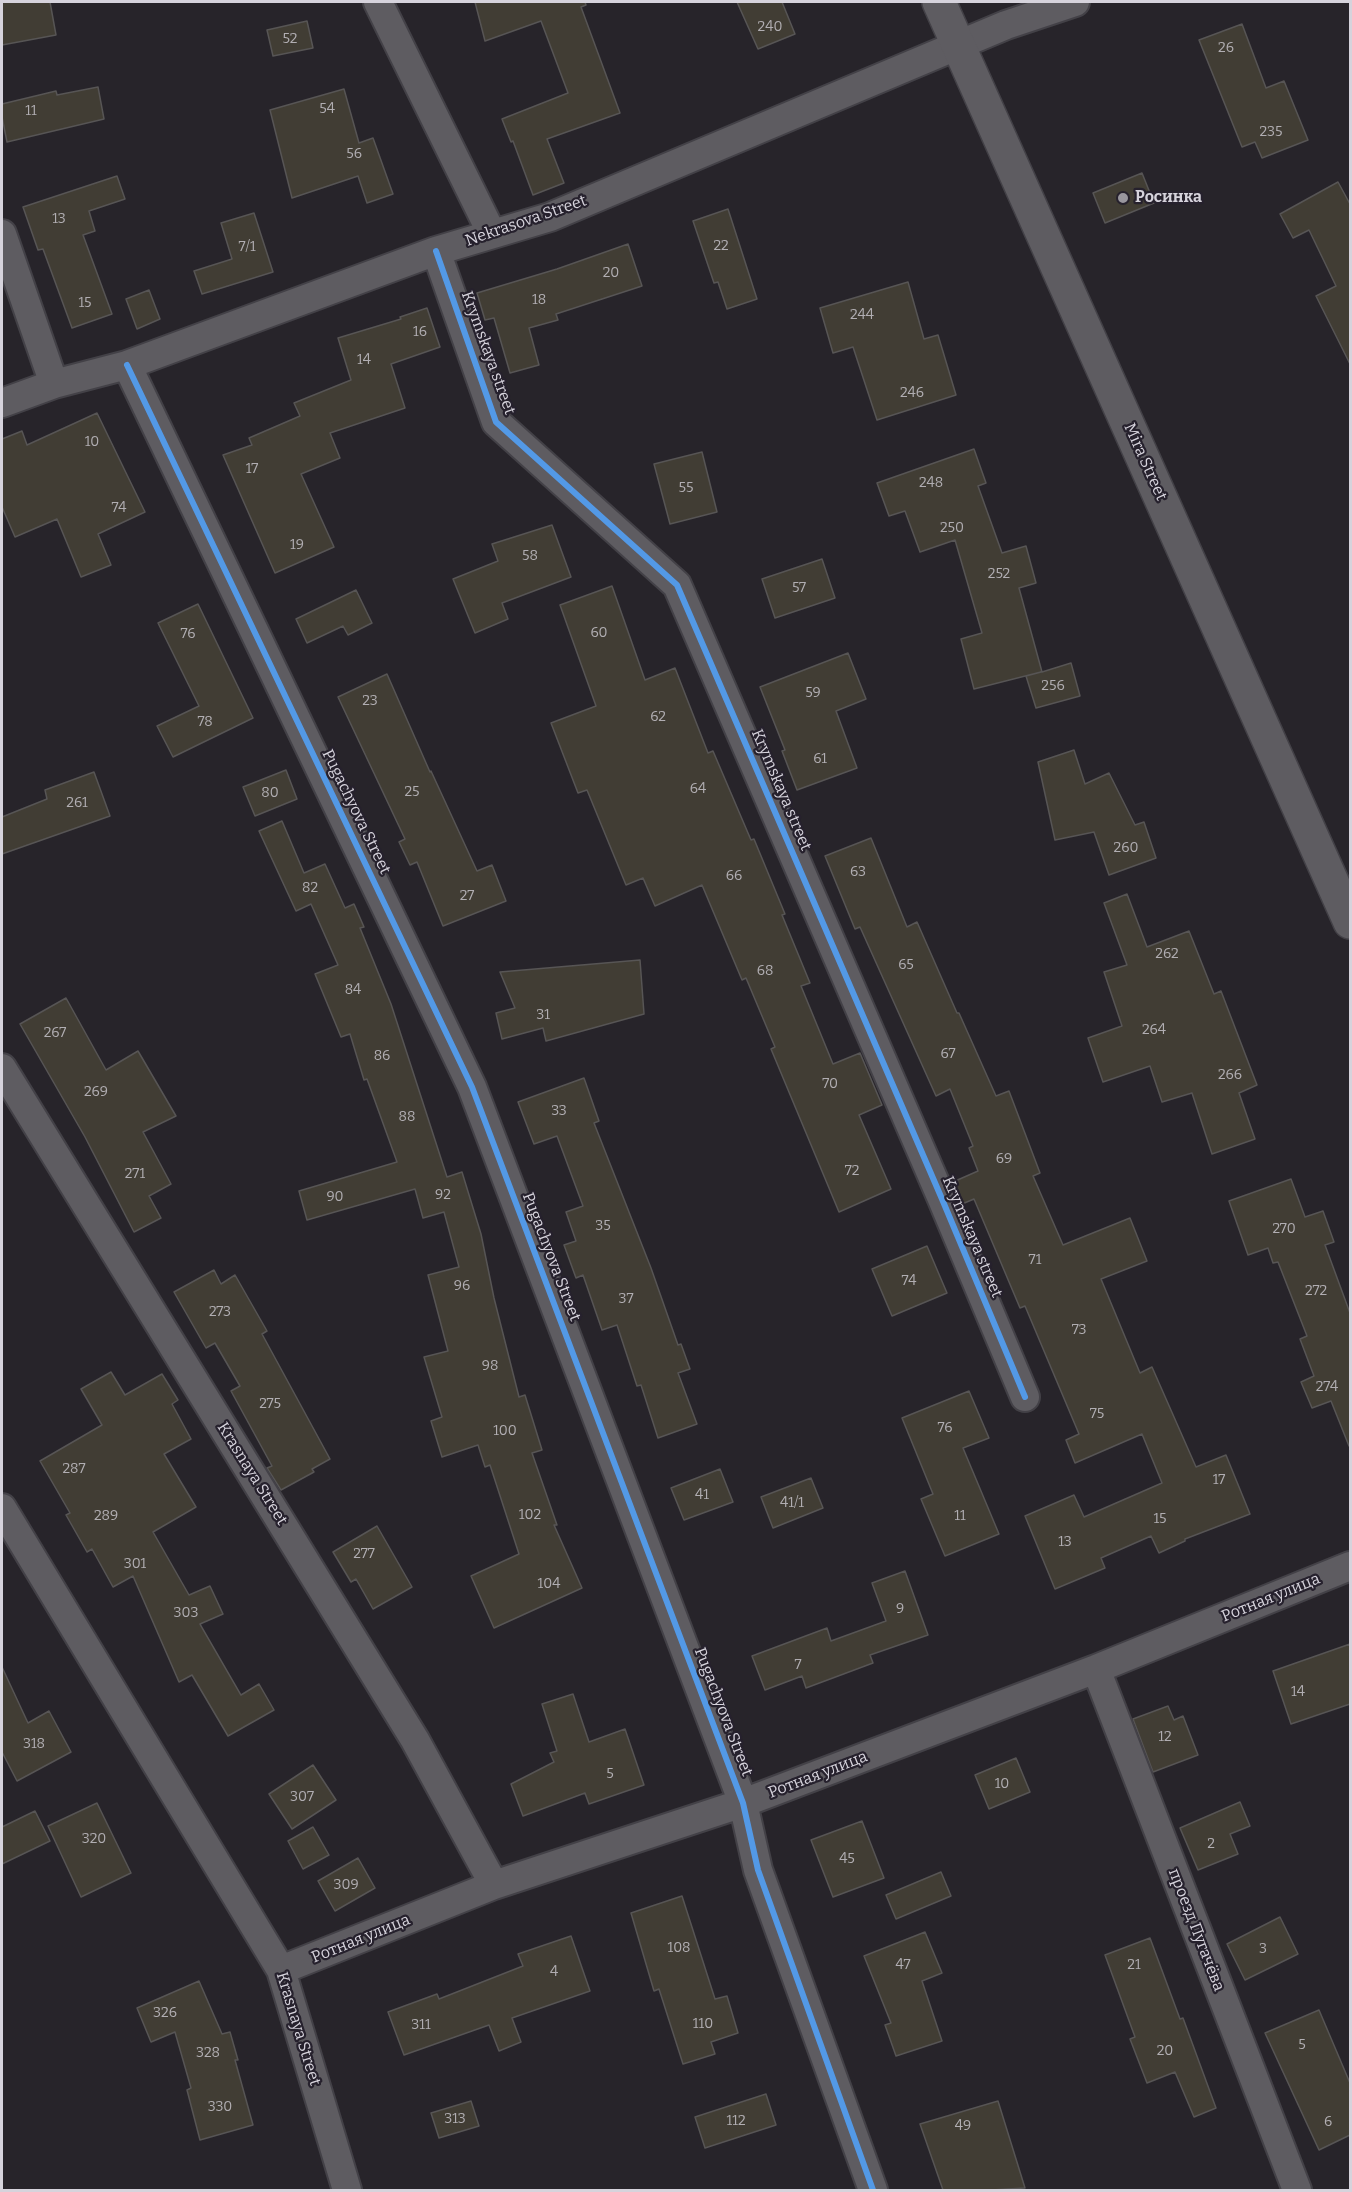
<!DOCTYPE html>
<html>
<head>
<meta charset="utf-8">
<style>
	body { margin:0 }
	#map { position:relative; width:1352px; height:2192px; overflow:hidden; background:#27242a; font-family:Bitter,serif }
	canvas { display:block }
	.frame { position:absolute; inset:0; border:3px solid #d6d3dc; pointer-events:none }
</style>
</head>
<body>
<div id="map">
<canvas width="1352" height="2192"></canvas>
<div class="frame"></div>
</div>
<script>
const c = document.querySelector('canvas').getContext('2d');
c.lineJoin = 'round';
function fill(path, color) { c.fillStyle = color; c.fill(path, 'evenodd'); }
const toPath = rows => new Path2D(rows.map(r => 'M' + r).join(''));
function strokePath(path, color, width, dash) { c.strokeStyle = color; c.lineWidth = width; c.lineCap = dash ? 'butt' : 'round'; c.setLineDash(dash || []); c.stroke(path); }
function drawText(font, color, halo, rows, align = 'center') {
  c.font = font + ' Bitter,serif'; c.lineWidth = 4.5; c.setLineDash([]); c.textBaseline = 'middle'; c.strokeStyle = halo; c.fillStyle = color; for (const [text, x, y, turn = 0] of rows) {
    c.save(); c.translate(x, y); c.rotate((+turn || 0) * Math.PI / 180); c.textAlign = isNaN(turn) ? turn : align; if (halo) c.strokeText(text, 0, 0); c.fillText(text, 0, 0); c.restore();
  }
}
const building = toPath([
	[2,2,50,2,56,35,2,45,2,2],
	[475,2,585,2,586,5,581,7,620,113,547,139,564,183,533,195,513,141,511,142,502,119,568,93,541,21,485,41,475,2],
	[737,2,782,2,795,34,758,49,737,2],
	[307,21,313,48,273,56,267,30,307,21],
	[1242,24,1266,88,1284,81,1308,140,1262,158,1255,142,1242,147,1199,40,1242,24],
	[98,87,104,119,7,142,2,117,2,104,56,91,57,95,98,87],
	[344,89,359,143,373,138,393,194,367,203,358,176,292,198,270,110,344,89],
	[1142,173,1154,203,1105,223,1093,193,1142,173],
	[117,176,125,199,89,211,95,231,83,235,112,314,72,328,43,249,38,250,23,207,117,176],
	[1338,182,1350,204,1350,364,1316,296,1336,286,1309,230,1293,238,1280,214,1338,182],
	[728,209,757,299,727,309,718,282,714,283,693,221,728,209],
	[254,213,273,272,202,294,194,271,232,259,221,223,254,213],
	[628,244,642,286,556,314,558,320,529,328,539,365,510,373,494,318,485,320,477,293,557,269,628,244],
	[908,282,924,339,938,335,956,395,877,420,853,347,833,353,820,308,908,282],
	[149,290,160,319,137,329,126,299,149,290],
	[427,308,440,347,391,364,405,408,330,433,340,458,301,474,334,547,275,573,223,455,252,445,249,438,300,416,294,403,351,380,338,338,401,319,400,317,427,308],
	[97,413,145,512,98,534,111,565,81,577,57,519,15,537,2,507,2,439,22,431,27,445,97,413],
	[974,449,986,483,978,486,1002,553,1026,546,1036,583,1019,588,1042,672,1071,663,1080,696,1036,708,1026,676,1041,672,974,689,961,639,982,633,955,540,920,552,905,511,889,516,877,483,974,449],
	[702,452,717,512,670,524,654,464,702,452],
	[552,525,571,577,502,603,508,619,475,633,453,579,498,561,492,544,552,525],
	[822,559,835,598,775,618,762,579,822,559],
	[612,586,645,680,675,668,708,753,713,751,751,840,754,839,785,914,782,915,810,983,801,986,833,1064,860,1053,882,1105,859,1115,891,1189,839,1212,771,1049,775,1047,746,978,742,980,702,885,655,906,643,878,626,885,587,790,578,793,551,723,596,706,560,605,612,586],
	[356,590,372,623,348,635,343,626,307,643,296,619,356,590],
	[198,604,253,718,173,757,157,726,199,706,158,623,198,604],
	[848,653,866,699,836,711,857,768,797,790,782,751,785,750,760,687,848,653],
	[387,674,430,772,431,771,477,871,492,865,506,901,443,926,417,862,410,865,399,842,405,839,338,697,387,674],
	[1074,750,1085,784,1109,773,1135,825,1144,822,1156,858,1109,875,1094,832,1055,840,1038,762,1074,750],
	[286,770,297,799,255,816,243,787,286,770],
	[94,772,110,816,2,854,2,817,47,799,45,790,94,772],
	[282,821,304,873,325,864,345,908,354,904,364,927,360,928,391,1004,447,1177,462,1172,481,1234,494,1298,519,1397,525,1395,542,1450,532,1453,557,1525,554,1525,582,1588,494,1628,471,1576,519,1554,490,1465,485,1467,478,1445,442,1457,431,1421,442,1417,424,1357,448,1351,428,1275,459,1267,444,1212,423,1218,415,1189,307,1220,299,1191,397,1162,367,1079,364,1080,350,1034,341,1037,315,974,338,965,311,904,296,911,259,831,282,821],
	[871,838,907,927,917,922,957,1013,959,1013,996,1096,1009,1091,1040,1173,1033,1176,1063,1245,1130,1218,1147,1261,1101,1279,1140,1373,1152,1367,1196,1467,1226,1455,1250,1514,1185,1539,1185,1541,1159,1553,1151,1536,1101,1558,1105,1568,1055,1589,1025,1516,1074,1495,1084,1517,1162,1483,1142,1434,1075,1463,1066,1440,1079,1434,1025,1306,1020,1308,974,1199,962,1204,953,1182,978,1171,969,1148,973,1146,950,1089,936,1096,860,927,855,929,825,856,871,838],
	[1127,894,1147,947,1189,931,1214,994,1221,991,1257,1085,1239,1093,1255,1139,1212,1154,1192,1093,1162,1102,1150,1066,1103,1082,1088,1038,1122,1026,1104,972,1127,965,1104,903,1127,894],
	[640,960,644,1014,546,1041,543,1028,502,1039,496,1013,515,1008,500,972,640,960],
	[66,998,106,1070,138,1051,176,1116,143,1132,171,1184,149,1196,161,1218,134,1232,85,1137,20,1024,66,998],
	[584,1078,599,1121,594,1123,651,1268,678,1345,681,1344,690,1369,678,1373,697,1424,658,1438,641,1385,637,1386,617,1325,602,1330,583,1275,576,1278,564,1245,576,1241,566,1212,583,1206,557,1136,534,1144,518,1102,584,1078],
	[1291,1179,1305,1217,1323,1211,1334,1242,1325,1245,1350,1313,1350,1446,1349,1446,1331,1401,1312,1408,1301,1382,1314,1376,1300,1339,1307,1336,1278,1262,1273,1263,1268,1248,1248,1255,1229,1201,1291,1179],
	[927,1246,947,1293,892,1316,872,1269,927,1246],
	[214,1270,221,1284,235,1275,267,1331,262,1334,330,1459,312,1469,314,1472,281,1490,267,1468,272,1466,231,1391,240,1386,215,1343,206,1348,174,1292,214,1270],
	[111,1372,125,1395,162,1374,178,1400,172,1404,191,1439,164,1454,196,1507,153,1532,189,1595,210,1586,223,1614,200,1624,241,1695,259,1684,274,1710,228,1736,192,1675,179,1682,133,1576,113,1587,92,1549,87,1552,66,1515,70,1513,40,1461,102,1425,81,1389,111,1372],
	[969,1391,989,1438,963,1448,999,1534,945,1556,921,1499,933,1494,902,1418,969,1391],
	[720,1469,733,1502,684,1520,671,1488,720,1469],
	[811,1478,823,1508,773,1528,761,1497,811,1478],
	[377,1526,412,1587,373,1609,356,1579,351,1582,333,1552,377,1526],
	[905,1571,928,1635,870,1655,873,1663,806,1688,802,1676,765,1690,752,1656,827,1628,831,1641,886,1621,872,1583,905,1571],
	[1350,1644,1350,1704,1291,1724,1273,1671,1350,1644],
	[2,1667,28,1723,49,1711,71,1752,17,1781,2,1752,2,1667],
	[573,1694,589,1742,625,1729,644,1785,589,1804,585,1793,523,1816,511,1784,554,1762,550,1753,557,1751,542,1704,573,1694],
	[1168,1706,1174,1720,1183,1716,1198,1755,1153,1772,1133,1719,1168,1706],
	[1016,1758,1030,1792,989,1809,975,1775,1016,1758],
	[313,1765,336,1800,292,1829,269,1794,313,1765],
	[1240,1802,1250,1826,1230,1834,1238,1854,1198,1870,1180,1828,1240,1802],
	[97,1803,131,1873,81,1897,48,1826,97,1803],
	[35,1811,50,1841,2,1864,2,1827,35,1811],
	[862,1821,884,1878,833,1897,811,1840,862,1821],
	[313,1827,329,1855,303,1869,288,1841,313,1827],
	[358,1858,375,1888,335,1911,318,1881,358,1858],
	[941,1872,951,1896,896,1919,886,1895,941,1872],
	[682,1896,715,1999,727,1996,738,2033,711,2042,715,2054,683,2064,659,1989,654,1991,631,1913,682,1896],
	[1280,1917,1298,1954,1245,1980,1227,1944,1280,1917],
	[925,1932,942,1973,922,1981,942,2041,896,2056,885,2025,891,2023,864,1956,925,1932],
	[571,1936,590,1991,512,2018,521,2042,499,2051,489,2025,404,2055,388,2012,437,1994,439,1999,523,1966,518,1954,571,1936],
	[1150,1938,1180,2019,1183,2018,1216,2108,1194,2117,1175,2072,1147,2083,1130,2039,1135,2037,1105,1955,1150,1938],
	[199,1981,222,2034,230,2032,238,2060,235,2060,253,2125,200,2140,187,2090,191,2088,175,2032,151,2042,137,2008,199,1981],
	[1319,2010,1350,2083,1350,2135,1319,2150,1265,2033,1319,2010],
	[766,2094,776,2125,705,2148,695,2117,766,2094],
	[471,2101,479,2126,439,2138,431,2113,471,2101],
	[998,2101,1025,2188,991,2190,943,2190,920,2124,998,2101]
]);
fill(building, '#413d34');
strokePath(building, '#575555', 1.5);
const street = toPath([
	[378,2,492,234],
	[2,234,54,384],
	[436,251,496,422,677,585,942,1199,1025,1397],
	[127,365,472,1087,743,1803,758,1870,873,2190],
	[2,403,54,384,127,365,436,251,550,217,1006,25,1075,2],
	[2,1068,415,1740,494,1885],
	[2,1508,281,1970,347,2190],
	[1096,1669,1297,2190],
	[281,1970,494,1885,743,1803,1096,1669,1350,1566]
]);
const secondary = toPath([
	[939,2,1350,922]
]);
strokePath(street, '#434147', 32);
strokePath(secondary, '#434147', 36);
strokePath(street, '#5e5c61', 28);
strokePath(secondary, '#5e5c61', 33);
strokePath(toPath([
	[436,251,496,422,677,585,942,1199,1025,1397],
	[127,365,472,1087,743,1803,758,1870,873,2190]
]), '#5399e6', 6);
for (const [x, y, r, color] of [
	[1123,198,6,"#99969e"]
]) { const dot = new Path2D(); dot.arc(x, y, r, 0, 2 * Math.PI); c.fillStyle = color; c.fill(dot); strokePath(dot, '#26212d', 2); }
drawText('14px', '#b1aeb2', null, [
	["240",770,27],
	["52",290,39],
	["26",1226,48],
	["54",327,109],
	["11",31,111],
	["235",1271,132],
	["56",354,154],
	["13",59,219],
	["22",721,246],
	["7/1",247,247],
	["20",611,273],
	["18",539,300],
	["15",85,303],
	["244",862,315],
	["16",420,332],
	["14",364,360],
	["246",912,393],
	["10",92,442],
	["17",252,469],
	["248",931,483],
	["55",686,488],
	["74",119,508],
	["250",952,528],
	["19",297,545],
	["58",530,556],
	["252",999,574],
	["57",799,588],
	["60",599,633],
	["76",188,634],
	["256",1053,686],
	["59",813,693],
	["23",370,701],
	["62",658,717],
	["78",205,722],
	["61",820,759],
	["64",698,789],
	["25",412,792],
	["80",270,793],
	["261",77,803],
	["260",1126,848],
	["63",858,872],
	["66",734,876],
	["82",310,888],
	["27",467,896],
	["262",1167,954],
	["65",906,965],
	["68",765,971],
	["84",353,990],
	["31",543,1015],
	["264",1154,1030],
	["267",55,1033],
	["67",948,1054],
	["86",382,1056],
	["266",1230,1075],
	["70",830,1084],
	["269",96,1092],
	["33",559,1111],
	["88",407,1117],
	["69",1004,1159],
	["72",852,1171],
	["271",135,1174],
	["92",443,1195],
	["90",335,1197],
	["35",603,1226],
	["270",1284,1229],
	["71",1035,1260],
	["74",909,1281],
	["96",462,1286],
	["272",1316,1291],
	["37",626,1299],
	["273",220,1312],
	["73",1079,1330],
	["98",490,1366],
	["274",1327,1387],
	["275",270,1404],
	["75",1097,1414],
	["76",945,1428],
	["100",505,1431],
	["287",74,1469],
	["17",1219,1480],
	["41",702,1495],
	["41/1",792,1503],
	["102",530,1515],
	["289",106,1516],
	["11",960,1516],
	["15",1160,1519],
	["13",1065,1542],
	["277",364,1554],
	["301",135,1564],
	["104",549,1584],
	["9",900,1609],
	["303",186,1613],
	["7",798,1665],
	["14",1298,1692],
	["12",1165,1737],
	["318",34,1744],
	["5",610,1774],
	["10",1002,1784],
	["307",302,1797],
	["320",94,1839],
	["2",1211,1844],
	["45",847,1859],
	["309",346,1885],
	["108",679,1948],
	["3",1263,1949],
	["47",903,1965],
	["21",1134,1965],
	["4",554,1972],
	["326",165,2013],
	["110",703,2024],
	["311",421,2025],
	["5",1302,2045],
	["20",1165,2051],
	["328",208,2053],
	["330",220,2107],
	["313",455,2119],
	["112",736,2121],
	["6",1328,2122],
	["49",963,2126]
]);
drawText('bold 16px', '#d6d3dc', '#26212d', [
	["Росинка",1135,198]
], 'left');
drawText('16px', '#d6d3dc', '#26212d', [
	["Nekrasova Street",526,221,-19],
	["Krymskaya street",488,353,70],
	["Mira Street",1145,462,66],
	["Krymskaya street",781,790,67],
	["Pugachyova Street",356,812,64],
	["Krymskaya street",972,1237,67],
	["Pugachyova Street",551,1257,69],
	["Krasnaya Street",252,1474,58],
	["Ротная улица",1271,1598,-22],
	["Pugachyova Street",723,1712,69],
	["Ротная улица",818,1775,-21],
	["проезд Пугачёва",1196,1930,69],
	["Ротная улица",361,1939,-22],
	["Krasnaya Street",298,2029,73]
]);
</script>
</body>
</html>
